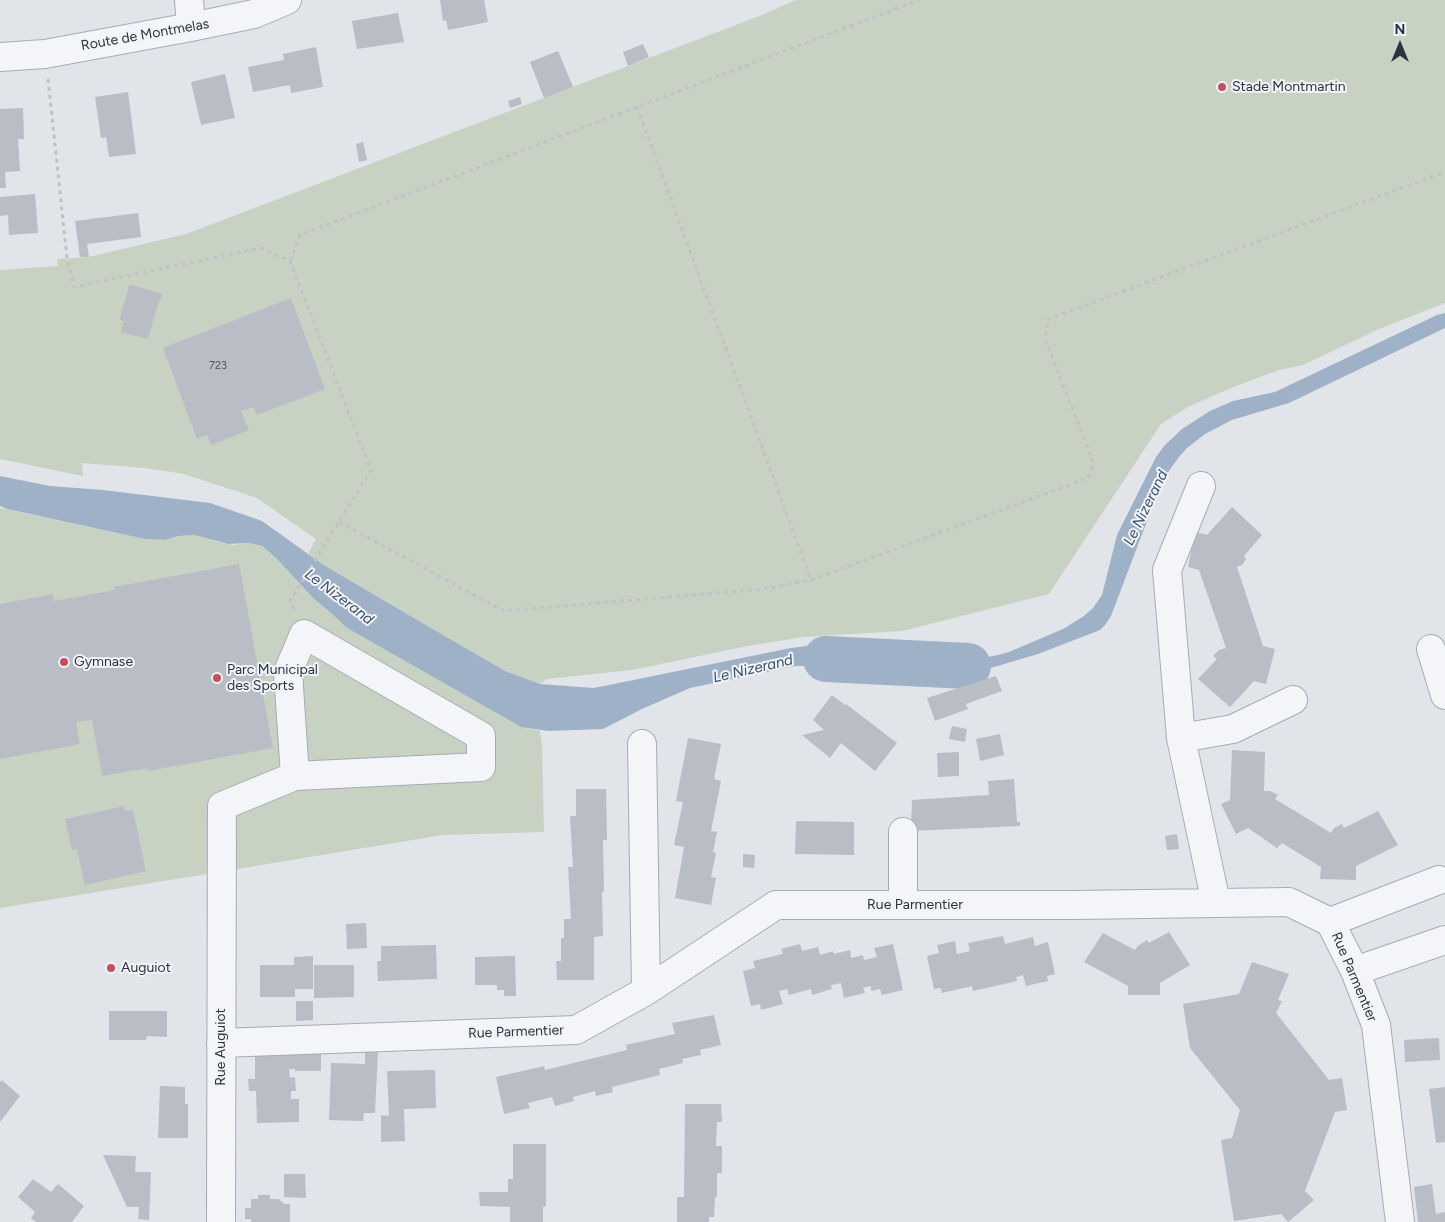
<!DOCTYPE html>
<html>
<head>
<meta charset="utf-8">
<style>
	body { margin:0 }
	#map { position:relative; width:1445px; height:1222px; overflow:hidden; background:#e1e4e9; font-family:Figtree,sans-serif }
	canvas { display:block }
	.north { position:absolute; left:1375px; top:20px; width:50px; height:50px; -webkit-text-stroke:4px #f1f3f6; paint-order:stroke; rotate:0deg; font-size:14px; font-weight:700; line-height:20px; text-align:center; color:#2b3240 }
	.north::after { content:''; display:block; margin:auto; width:18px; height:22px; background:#2b3240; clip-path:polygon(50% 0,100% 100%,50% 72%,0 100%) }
</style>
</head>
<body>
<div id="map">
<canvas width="1445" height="1222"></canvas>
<div class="north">N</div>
</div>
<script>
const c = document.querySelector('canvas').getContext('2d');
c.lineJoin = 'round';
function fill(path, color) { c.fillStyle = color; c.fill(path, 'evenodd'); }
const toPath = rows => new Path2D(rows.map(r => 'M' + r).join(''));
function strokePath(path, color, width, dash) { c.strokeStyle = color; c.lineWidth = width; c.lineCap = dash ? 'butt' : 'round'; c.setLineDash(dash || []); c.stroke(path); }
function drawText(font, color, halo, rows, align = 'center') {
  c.font = font + ' Figtree,sans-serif'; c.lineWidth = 4; c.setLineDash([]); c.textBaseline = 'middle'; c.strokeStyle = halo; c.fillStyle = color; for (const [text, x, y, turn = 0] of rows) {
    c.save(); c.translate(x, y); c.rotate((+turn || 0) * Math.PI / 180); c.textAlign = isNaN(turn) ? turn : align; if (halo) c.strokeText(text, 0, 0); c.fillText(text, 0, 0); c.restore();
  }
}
fill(toPath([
	[796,0,1445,0,1445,303,1379,329,1303,365,1279,370,1233,387,1188,407,1161,424,1049,594,902,631,803,637,748,646,632,670,547,679,540,684,505,671,322,564,308,554,316,539,257,498,184,474,145,468,82,463,83,476,0,459,0,270,58,266,57,259,89,257,186,234,762,15],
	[0,508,145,539,165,540,178,536,194,535,222,543,233,545,249,543,262,546,276,558,314,599,331,613,347,628,521,727,540,731,542,746,544,832,443,835,0,908]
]), '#c7d2c3');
fill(toPath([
	[1445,313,1445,328,1289,403,1232,420,1205,434,1187,448,1179,457,1163,479,1111,616,1105,625,1100,630,1038,654,984,670,903,675,905,651,972,660,998,655,1009,652,1063,629,1084,616,1093,608,1102,595,1117,535,1156,457,1164,446,1182,429,1210,411,1233,401,1275,392,1437,315],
	[0,476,50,486,103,490,210,503,262,521,322,564,414,618,505,671,540,684,594,688,791,648,822,644,853,645,889,650,889,674,879,675,820,666,796,666,690,688,642,709,603,729,548,731,521,727,347,628,331,613,314,599,276,558,262,546,249,543,228,544,194,535,178,536,165,540,145,539,7,509,0,506]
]), '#9fb1c6');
strokePath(toPath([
	[826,659,968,666]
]), '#9fb1c6', 46);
fill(toPath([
	[440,0,484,0,488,22,448,30,446,20,443,21],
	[398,13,404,42,357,49,352,21],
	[643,44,649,57,628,66,623,52],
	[316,47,323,87,291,93,290,85,253,92,248,67,284,60,283,54],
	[558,51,573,87,544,98,530,62],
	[225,74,235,118,201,125,191,82],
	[128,92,136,154,109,157,106,137,101,138,95,97],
	[520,97,522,104,510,108,508,101],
	[23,108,24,139,18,139,20,171,5,172,6,188,0,188,0,109],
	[363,142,367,160,359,162,356,144],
	[35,194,38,233,9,235,8,215,0,216,0,197],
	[138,213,141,237,87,244,89,257,80,257,75,221],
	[132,285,162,294,161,299,159,300,148,339,121,332,124,321,120,320,120,318,129,286],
	[291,298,325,389,257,415,253,407,241,411,249,430,211,445,207,435,197,439,163,348],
	[1232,507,1262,535,1244,556,1246,559,1242,565,1237,567,1263,646,1275,649,1266,684,1254,681,1230,707,1198,679,1217,659,1213,656,1219,650,1226,648,1199,570,1188,567,1195,532,1207,535],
	[239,564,273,748,148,771,148,768,102,776,92,720,76,722,80,744,0,759,0,604,53,594,54,601,115,590,114,587],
	[996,676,1002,691,966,704,968,709,935,721,927,698],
	[832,695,845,705,846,704,897,743,875,771,841,743,830,758,802,735,824,730,813,720],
	[952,726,967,729,965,742,949,739],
	[1000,734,1004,755,980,761,976,739],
	[688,738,721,744,714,779,721,781,711,831,717,832,713,852,716,853,711,877,716,878,711,905,675,898,684,847,674,845,683,802,676,801],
	[1232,750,1265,752,1264,791,1270,791,1278,795,1275,799,1331,833,1334,828,1342,824,1344,828,1378,811,1398,845,1356,866,1356,880,1320,879,1321,867,1282,843,1277,848,1248,828,1236,834,1221,804,1230,800],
	[959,752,959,776,938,777,937,753],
	[1014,779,1017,822,1020,822,1020,826,911,831,912,800,989,795,988,781],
	[576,789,606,789,607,840,603,840,604,892,602,892,603,936,594,937,594,980,557,980,556,961,561,961,561,938,564,938,564,919,571,919,568,867,573,867,570,816,576,816],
	[124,806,125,811,133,810,146,871,85,885,77,849,72,850,65,819],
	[796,821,854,822,854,855,795,854],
	[1177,834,1179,849,1167,850,1165,836],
	[743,854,755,855,754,868,743,867],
	[366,923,367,948,347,949,346,924],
	[1169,932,1190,965,1160,983,1160,995,1128,995,1128,986,1084,962,1103,933,1135,950,1138,946,1147,940,1149,943],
	[1003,936,1005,944,1033,937,1035,946,1048,942,1055,974,1047,976,1048,981,1026,986,1023,975,1016,977,1017,981,973,991,972,986,942,993,941,988,934,989,927,956,939,953,937,945,955,941,957,954,970,951,968,943],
	[800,944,802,951,818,947,820,955,833,951,834,954,850,950,851,958,863,955,864,960,877,957,874,948,893,944,903,990,882,995,880,989,871,991,871,986,863,988,865,993,844,998,841,983,831,985,832,989,812,995,811,989,789,995,787,989,779,991,783,1004,761,1010,760,1004,751,1006,743,971,755,968,753,961,783,954,781,949],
	[436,945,437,979,378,981,377,961,381,961,381,946],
	[313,956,313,989,295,989,295,997,260,997,260,965,294,965,294,957],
	[515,956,516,996,504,996,504,990,497,990,497,985,475,985,475,957],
	[1252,962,1289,974,1278,1000,1282,1001,1276,1013,1329,1080,1342,1078,1347,1110,1335,1112,1305,1191,1314,1200,1288,1222,1281,1214,1234,1221,1221,1140,1232,1138,1240,1110,1190,1048,1183,1004,1239,994],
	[314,965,354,965,354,997,314,998],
	[296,1001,313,1001,313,1020,296,1021],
	[109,1011,167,1011,167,1037,147,1036,146,1040,109,1040],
	[714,1015,721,1045,700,1050,701,1055,682,1059,683,1063,659,1069,660,1075,612,1087,613,1092,596,1096,595,1091,573,1097,574,1101,555,1106,552,1097,528,1103,530,1108,504,1114,496,1077,544,1066,545,1070,627,1050,626,1045,675,1034,672,1023],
	[1439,1038,1440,1060,1405,1062,1404,1040],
	[378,1051,375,1113,364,1113,363,1121,329,1120,331,1063,365,1064,365,1052],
	[321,1053,321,1071,295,1071,295,1069,289,1069,290,1078,295,1077,296,1091,291,1091,291,1099,299,1099,299,1122,257,1123,256,1091,249,1091,248,1079,255,1079,255,1057,256,1055],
	[435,1070,436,1108,404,1109,405,1141,381,1142,381,1115,389,1116,387,1071],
	[2,1080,20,1096,0,1122,0,1082],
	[160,1086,185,1087,185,1104,188,1104,188,1138,158,1138],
	[1445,1087,1445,1142,1436,1143,1429,1089],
	[685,1104,721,1104,722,1122,717,1122,716,1146,722,1146,722,1173,717,1173,717,1197,715,1197,714,1217,709,1217,709,1222,677,1222,677,1197,684,1197],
	[513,1144,546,1144,546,1206,543,1207,543,1222,510,1222,510,1207,480,1206,479,1192,508,1192,508,1179,513,1179],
	[103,1155,136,1156,135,1172,151,1172,149,1220,138,1219,139,1207,127,1207],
	[284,1174,305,1174,306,1198,284,1197],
	[33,1179,51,1192,58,1184,84,1206,72,1222,36,1222,31,1218,35,1212,18,1197],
	[1432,1184,1436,1214,1445,1212,1445,1222,1418,1222,1414,1187],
	[258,1195,270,1195,270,1199,279,1199,284,1204,290,1204,290,1222,251,1222,251,1219,245,1219,245,1208,251,1208,251,1199,258,1199]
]), '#b9bdc5');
const minor = toPath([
	[189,0,191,27],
	[0,57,45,54,191,27,254,14,287,0],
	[1201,486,1167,570,1181,738,1216,903],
	[1431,649,1445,695],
	[1181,738,1233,729,1293,700],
	[642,744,646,991],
	[903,905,903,832],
	[1330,922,1439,880],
	[1355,971,1445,940],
	[221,1043,576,1030,646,991,776,905,1073,905,1289,902,1330,922,1355,971,1376,1025,1400,1222],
	[221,1222,222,806,295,776,481,767,481,736,304,634,288,672,295,776]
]);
strokePath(minor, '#a7abb3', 30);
strokePath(toPath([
	[48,79,67,258,74,287,261,248,290,261,371,470,290,601,294,610],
	[637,107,811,580,1088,478,1094,464,1045,339,1048,319,1445,172],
	[290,261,300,235,919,0],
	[339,522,504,611,763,589,811,580]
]), '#c0c2c8', 3, [4, 4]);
strokePath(minor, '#f4f5f8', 28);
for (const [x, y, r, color] of [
	[1222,87,5,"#c4505e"],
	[64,662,5,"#c4505e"],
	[217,678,5,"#c4505e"],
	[111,968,5,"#c4505e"]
]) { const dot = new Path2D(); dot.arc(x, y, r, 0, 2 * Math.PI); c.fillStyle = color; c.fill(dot); strokePath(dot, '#f1f3f6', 2); }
drawText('11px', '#4e5561', null, [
	["723",218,366]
]);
drawText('14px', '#2b3240', '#f1f3f6', [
	["Route de Montmelas",145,35,-10],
	["Rue Parmentier",915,905],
	["Rue Parmentier",1354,977,67],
	["Rue Parmentier",516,1032,-2],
	["Rue Auguiot",221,1047,-90]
]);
drawText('14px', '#2b3240', '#f1f3f6', [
	["Stade Montmartin",1232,87],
	["Gymnase",74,662],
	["Parc Municipal",227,670],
	["des Sports",227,686],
	["Auguiot",121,968]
], 'left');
drawText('italic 15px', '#384f70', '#f1f3f6', [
	["Le Nizerand",1146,508,-64],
	["Le Nizerand",339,597,37],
	["Le Nizerand",753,669,-13]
]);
</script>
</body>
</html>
